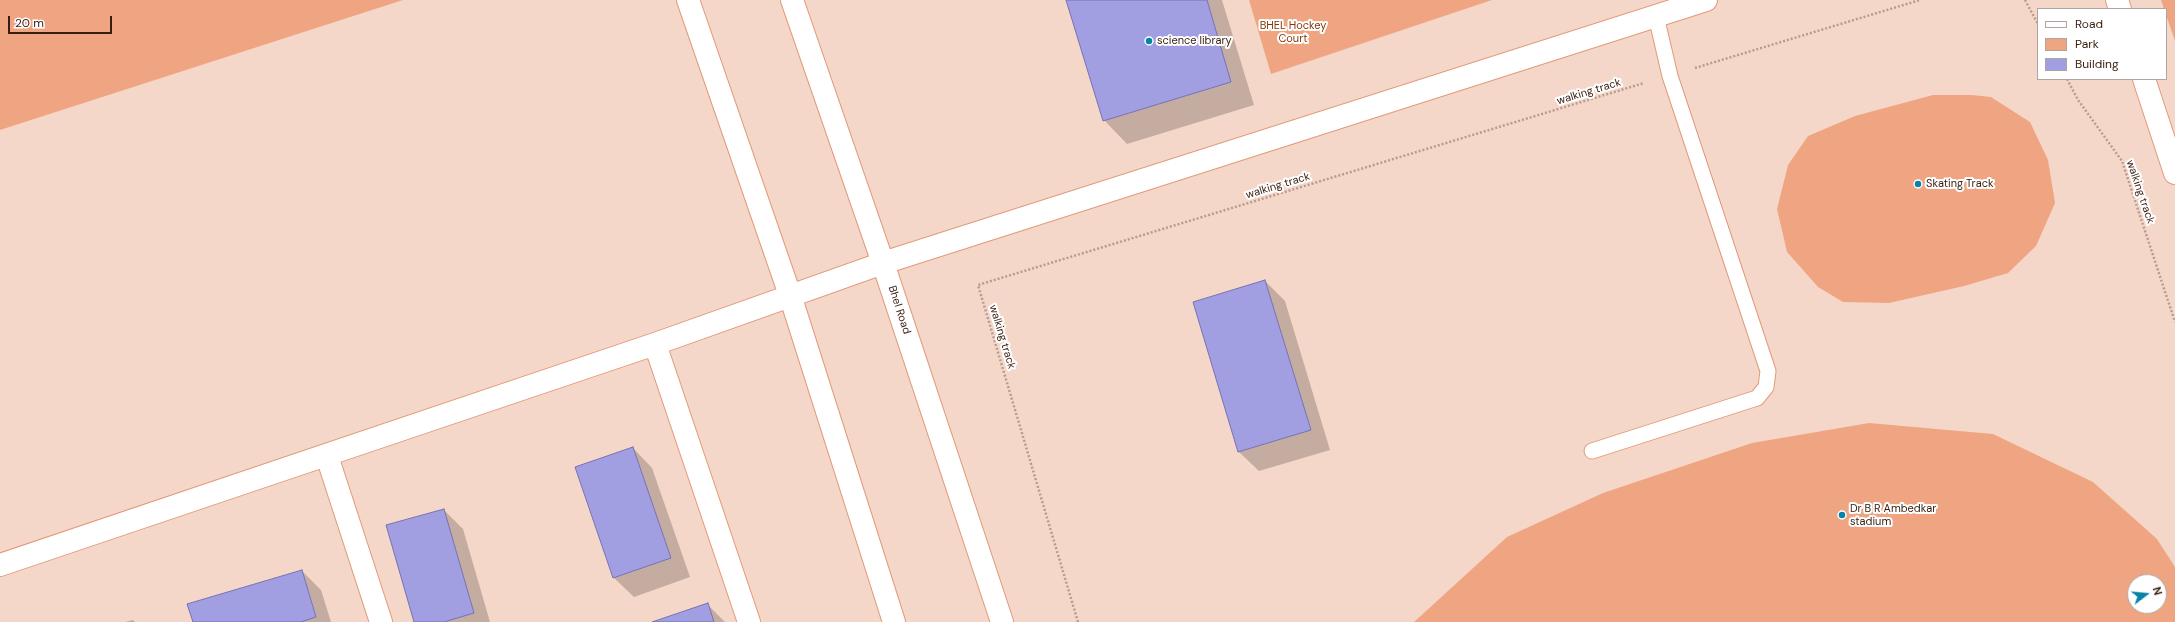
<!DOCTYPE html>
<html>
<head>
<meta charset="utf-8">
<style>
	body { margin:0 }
	#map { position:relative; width:2175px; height:622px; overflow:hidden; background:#f5d7c9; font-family:"DM Sans",sans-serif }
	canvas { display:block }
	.legend { position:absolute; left:2037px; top:8px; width:130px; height:72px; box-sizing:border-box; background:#fff; border:1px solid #afa49f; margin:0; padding:5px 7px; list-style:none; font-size:12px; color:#381c0f }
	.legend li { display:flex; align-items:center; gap:8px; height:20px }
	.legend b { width:20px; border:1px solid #afa49f }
	.north { position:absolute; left:2127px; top:574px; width:40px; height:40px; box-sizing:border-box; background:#fff; border:1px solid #afa49f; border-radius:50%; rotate:74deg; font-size:11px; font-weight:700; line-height:16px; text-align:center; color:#381c0f }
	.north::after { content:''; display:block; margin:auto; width:14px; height:18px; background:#0684a8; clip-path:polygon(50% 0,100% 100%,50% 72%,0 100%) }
	.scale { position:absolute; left:8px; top:16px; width:104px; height:18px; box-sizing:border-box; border:2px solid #381c0f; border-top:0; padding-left:5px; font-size:12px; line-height:14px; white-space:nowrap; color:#381c0f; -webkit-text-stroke:3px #fff; paint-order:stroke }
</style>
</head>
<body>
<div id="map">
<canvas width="2175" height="622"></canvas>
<ul class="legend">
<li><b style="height:5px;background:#fff"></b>Road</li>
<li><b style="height:11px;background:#f0a582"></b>Park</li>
<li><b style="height:11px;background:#a19ee2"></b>Building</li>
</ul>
<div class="north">N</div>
<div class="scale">20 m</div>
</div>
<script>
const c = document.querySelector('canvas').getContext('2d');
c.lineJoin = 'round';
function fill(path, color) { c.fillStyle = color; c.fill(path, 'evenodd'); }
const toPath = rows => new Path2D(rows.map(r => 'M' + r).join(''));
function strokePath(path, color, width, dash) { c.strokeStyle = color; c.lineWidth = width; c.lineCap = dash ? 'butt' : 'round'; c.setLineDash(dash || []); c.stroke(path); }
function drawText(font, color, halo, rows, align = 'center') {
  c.font = font + ' "DM Sans",sans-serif'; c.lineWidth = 4; c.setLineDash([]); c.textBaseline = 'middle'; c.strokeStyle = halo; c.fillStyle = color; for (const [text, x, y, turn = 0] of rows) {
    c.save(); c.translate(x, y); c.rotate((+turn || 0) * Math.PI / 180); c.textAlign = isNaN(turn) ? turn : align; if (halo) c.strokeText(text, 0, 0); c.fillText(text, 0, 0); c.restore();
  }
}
fill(toPath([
	[0,0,403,0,0,130],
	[1249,0,1492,0,1271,74],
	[2161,0,2175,0,2175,41,2166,15,2166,9,2164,9],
	[1933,95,1972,95,1991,97,2030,122,2048,160,2055,203,2036,246,2008,273,1964,286,1889,303,1843,302,1818,287,1787,252,1777,209,1788,165,1808,136,1855,116],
	[1869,423,1993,434,2093,482,2157,539,2175,567,2175,622,1414,622,1507,537,1603,493,1752,443],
	[2135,582,2159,582,2159,606,2135,606]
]), '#f0a582');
fill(toPath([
	[1067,0,1222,0,1254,105,1127,144,1104,120],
	[1265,281,1285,301,1330,450,1259,471,1239,452,1194,303],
	[633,448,652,468,690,577,634,597,614,578],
	[444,510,463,529,490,622,415,622],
	[302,571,321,590,331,622,194,622],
	[707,604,725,622,655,622],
	[133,620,135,622,125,622]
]), '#0003');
const building = toPath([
	[1066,0,1207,0,1231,82,1103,121,1066,0],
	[1265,280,1311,430,1238,452,1193,302,1265,280],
	[633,447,671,558,613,578,575,467,633,447],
	[444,509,474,613,444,622,414,622,386,525,444,509],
	[302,570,316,617,301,622,193,622,187,604,302,570],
	[708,603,714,622,652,622,708,603]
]);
fill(building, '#a19ee2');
strokePath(building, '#7672b2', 1);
const service = toPath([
	[1592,451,1757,398,1766,387,1768,371,1670,76,1656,16]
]);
const minor = toPath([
	[688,0,790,295,894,622],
	[2117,0,2120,9],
	[2144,79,2175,173],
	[655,344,749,622],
	[327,456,381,622],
	[0,565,655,344,883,263,1706,0]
]);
const tertiary = toPath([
	[792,0,883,263,1002,622]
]);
strokePath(service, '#e19a79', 17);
strokePath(minor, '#e19a79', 24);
strokePath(tertiary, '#e19a79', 24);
strokePath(toPath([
	[2025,0,2038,24],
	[1695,68,1920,0],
	[2067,79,2078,100,2122,161,2175,322],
	[1078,622,978,285,1644,83]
]), '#b99b8e', 2.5, [2, 2]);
strokePath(service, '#fff', 15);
strokePath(minor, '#fff', 22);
strokePath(tertiary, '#fff', 22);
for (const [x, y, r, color] of [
	[1149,41,4,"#0684a8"],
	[1918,184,4,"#0684a8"],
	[1842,515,4,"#0684a8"]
]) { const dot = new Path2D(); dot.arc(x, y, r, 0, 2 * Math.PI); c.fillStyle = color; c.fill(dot); strokePath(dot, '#fff', 1.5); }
drawText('11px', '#843605', '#fff', [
	["BHEL Hockey",1293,26],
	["Court",1293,39]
]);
drawText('11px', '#381c0f', '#fff', [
	["science library",1157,41],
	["Skating Track",1926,184],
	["Dr B R Ambedkar",1850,509],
	["stadium",1850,522]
], 'left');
drawText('11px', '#381c0f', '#fff', [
	["walking track",1589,92,-17],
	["walking track",1278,186,-17],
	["walking track",2140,192,71],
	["Bhel Road",899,310,72],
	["walking track",1002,337,73]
]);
</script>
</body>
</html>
